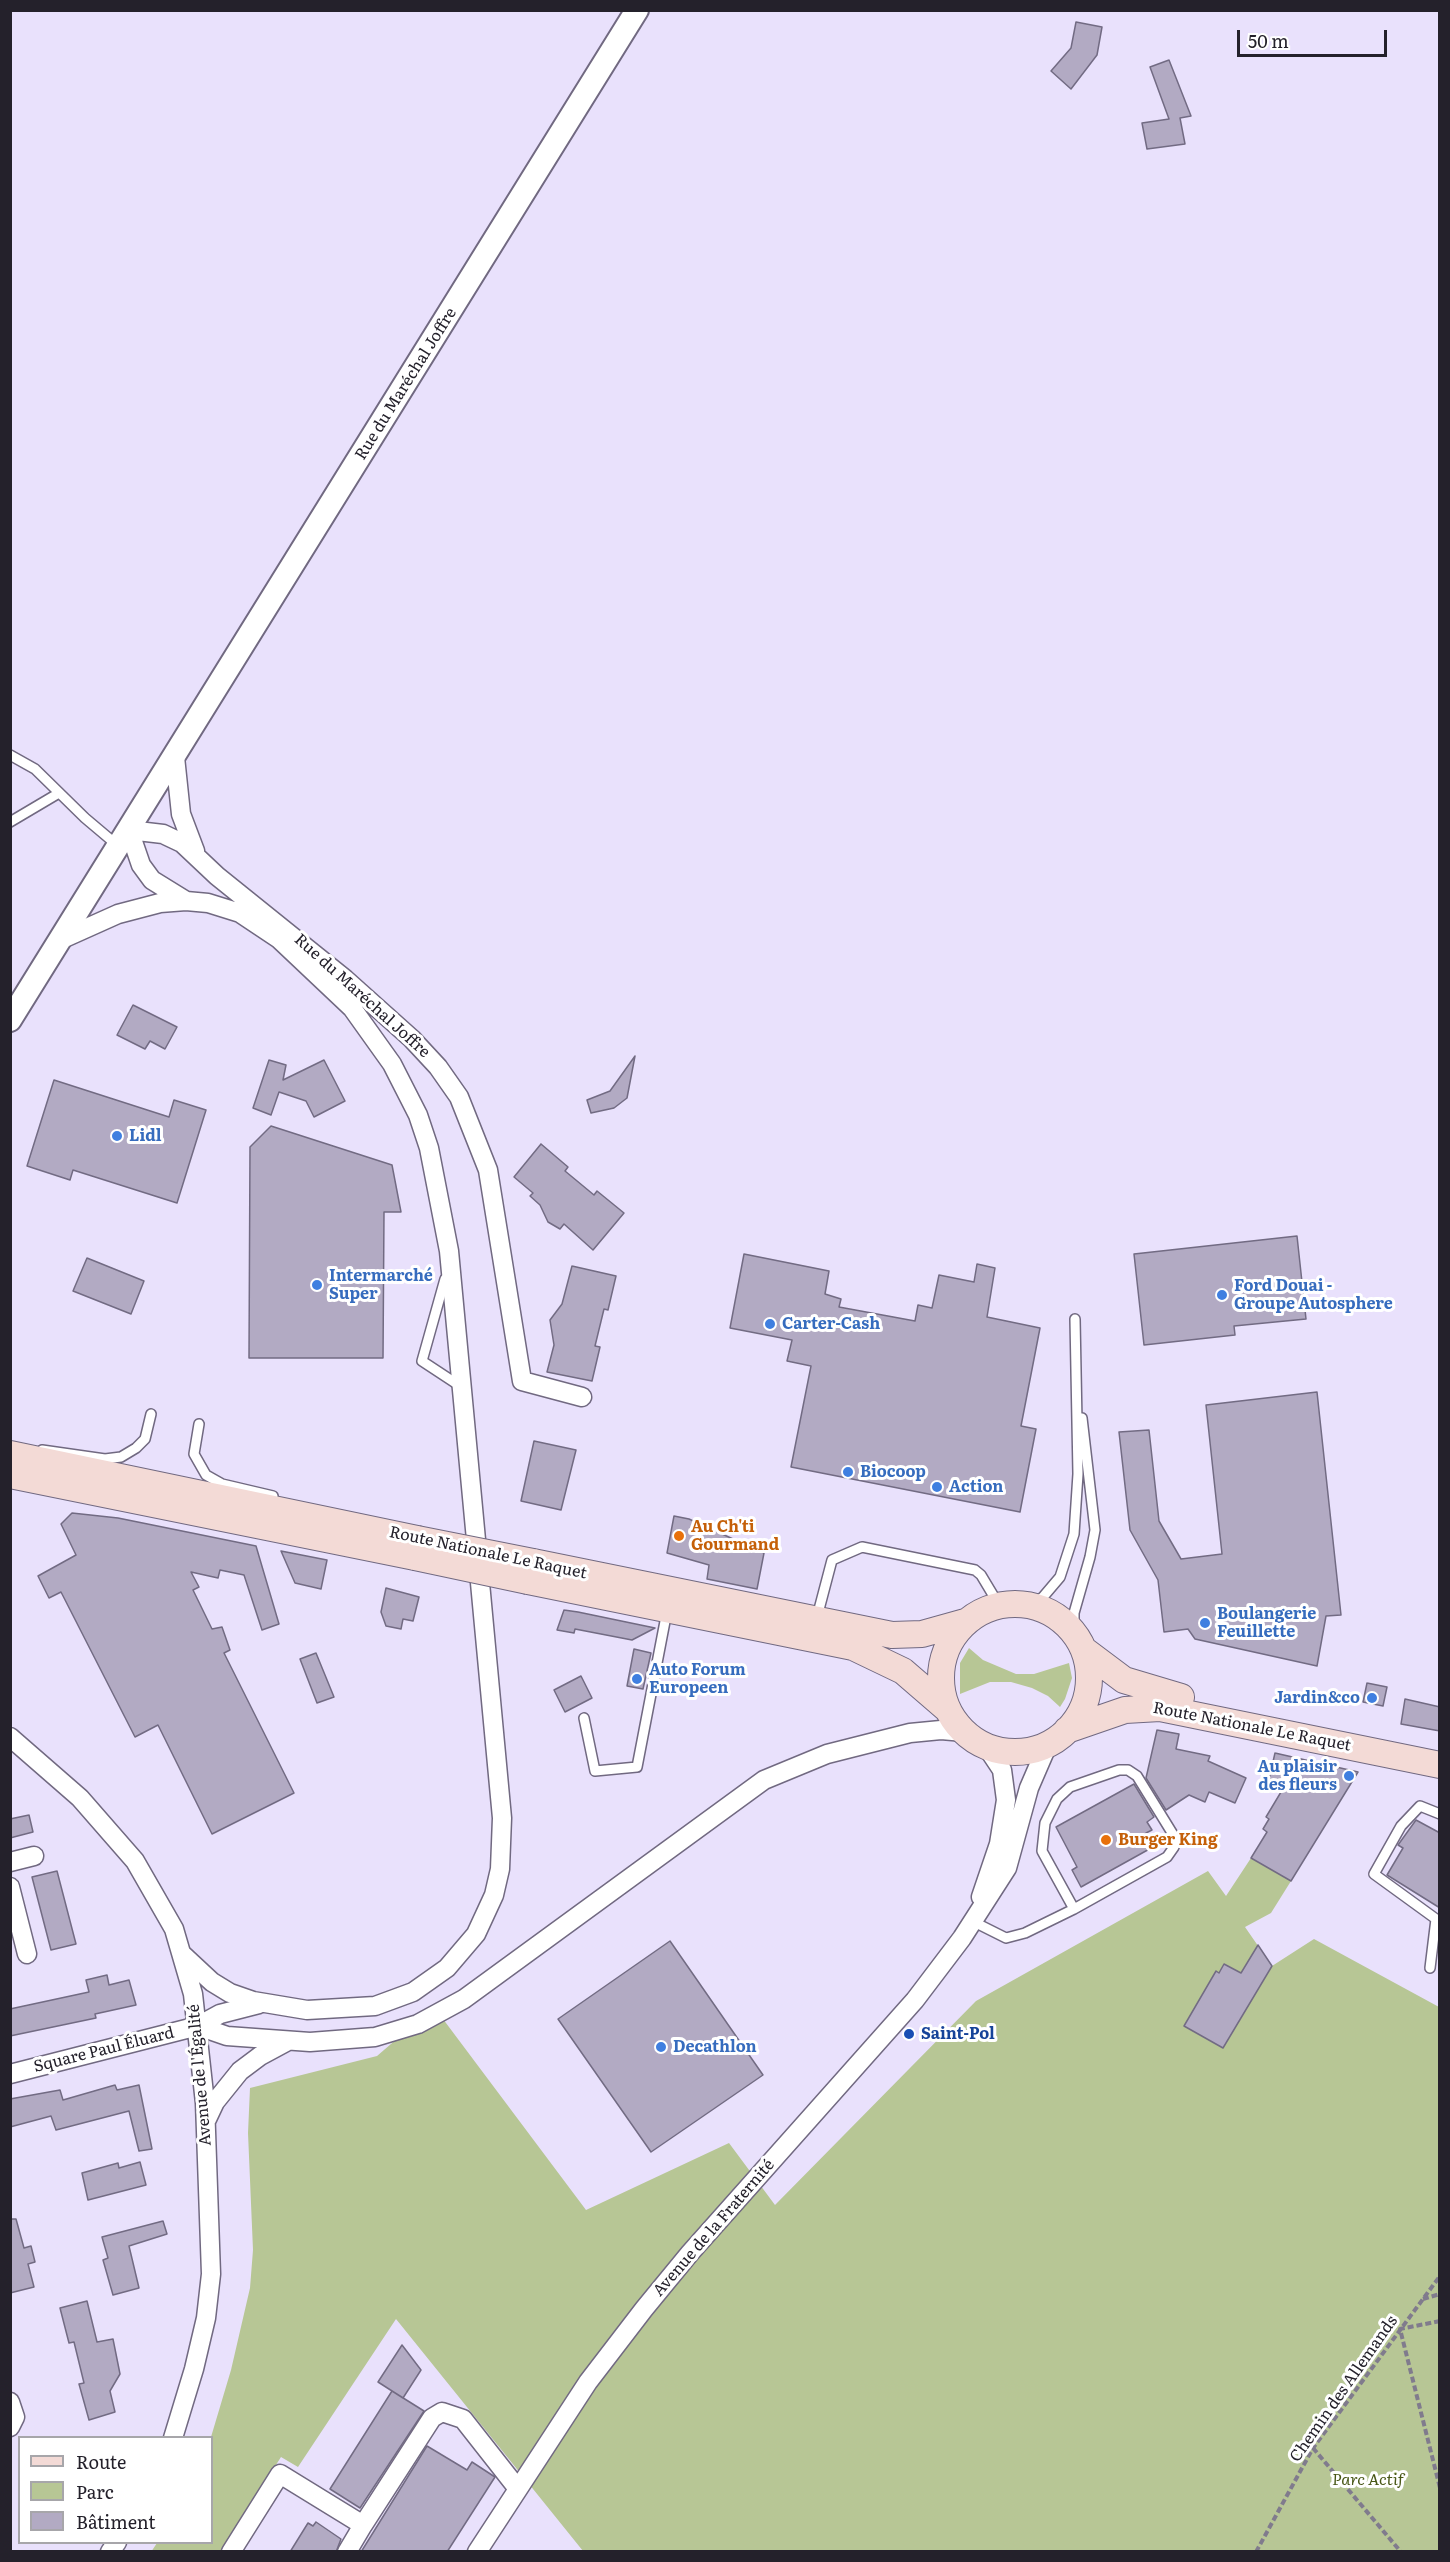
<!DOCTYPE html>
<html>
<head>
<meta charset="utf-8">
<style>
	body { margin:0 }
	#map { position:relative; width:1450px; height:2562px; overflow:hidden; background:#e9e1fc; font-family:Literata,serif }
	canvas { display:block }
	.frame { position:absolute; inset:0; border:12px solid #24212b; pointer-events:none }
	.legend { position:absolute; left:18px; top:2436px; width:195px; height:108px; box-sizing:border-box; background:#fff; border:2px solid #a7a6aa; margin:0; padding:8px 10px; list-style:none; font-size:18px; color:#24212b }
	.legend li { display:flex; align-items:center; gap:12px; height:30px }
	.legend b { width:30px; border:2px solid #a7a6aa }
	.scale { position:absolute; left:1237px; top:30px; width:150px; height:27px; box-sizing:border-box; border:3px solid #24212b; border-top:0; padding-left:8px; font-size:18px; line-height:21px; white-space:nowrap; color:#24212b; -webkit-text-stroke:4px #fff; paint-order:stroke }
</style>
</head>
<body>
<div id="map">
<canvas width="1450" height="2562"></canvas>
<div class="frame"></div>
<ul class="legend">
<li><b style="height:8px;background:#f3dad6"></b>Route</li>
<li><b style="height:16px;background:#b7c695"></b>Parc</li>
<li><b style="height:16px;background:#b2aac3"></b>Bâtiment</li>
</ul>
<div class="scale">50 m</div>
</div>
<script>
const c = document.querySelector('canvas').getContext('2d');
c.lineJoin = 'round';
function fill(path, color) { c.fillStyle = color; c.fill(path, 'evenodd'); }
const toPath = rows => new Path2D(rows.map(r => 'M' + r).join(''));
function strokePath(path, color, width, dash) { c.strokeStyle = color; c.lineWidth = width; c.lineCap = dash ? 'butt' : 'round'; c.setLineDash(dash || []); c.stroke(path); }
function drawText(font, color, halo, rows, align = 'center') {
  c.font = font + ' Literata,serif'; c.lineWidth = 6; c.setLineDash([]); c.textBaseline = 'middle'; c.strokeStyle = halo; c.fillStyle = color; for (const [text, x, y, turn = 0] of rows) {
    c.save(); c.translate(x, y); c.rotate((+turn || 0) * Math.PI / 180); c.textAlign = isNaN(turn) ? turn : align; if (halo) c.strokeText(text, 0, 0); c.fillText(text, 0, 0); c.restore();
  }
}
fill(toPath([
	[969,1648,983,1660,1016,1674,1034,1674,1069,1663,1072,1678,1065,1699,1060,1707,1048,1696,1032,1688,1011,1682,990,1682,960,1694,960,1663],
	[1251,1858,1291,1881,1271,1913,1245,1927,1272,1966,1314,1939,1439,2007,1439,2551,583,2551,396,2319,298,2467,281,2457,221,2551,151,2552,157,2543,212,2542,211,2437,231,2370,250,2288,253,2250,248,2133,250,2088,377,2056,434,2007,586,2210,729,2143,775,2205,976,2001,1208,1871,1226,1896]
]), '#b7c695');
const building = toPath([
	[1076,22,1102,27,1097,55,1071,89,1051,71,1071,48,1076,22],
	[1169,60,1191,116,1180,118,1185,144,1147,149,1142,123,1169,119,1150,67,1169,60],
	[133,1005,177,1027,165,1049,150,1041,145,1049,117,1035,133,1005],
	[635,1056,627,1098,614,1108,591,1113,587,1100,610,1091,635,1056],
	[269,1060,286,1065,283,1080,324,1060,345,1101,314,1117,306,1101,279,1092,271,1115,253,1108,269,1060],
	[54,1080,169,1117,174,1100,206,1110,177,1203,73,1170,70,1180,27,1166,54,1080],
	[271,1126,392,1165,401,1212,384,1212,383,1358,249,1358,250,1147,271,1126],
	[541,1144,568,1167,565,1171,594,1195,597,1191,624,1213,593,1250,564,1224,560,1229,548,1222,540,1205,530,1196,533,1193,514,1177,541,1144],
	[1297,1236,1306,1319,1234,1326,1235,1335,1144,1345,1134,1254,1297,1236],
	[744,1254,829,1271,825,1294,841,1299,839,1307,915,1321,918,1305,932,1308,939,1275,974,1282,977,1264,995,1268,987,1317,1040,1328,1021,1426,1036,1429,1020,1512,791,1467,811,1366,787,1361,792,1340,730,1328,744,1254],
	[87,1258,144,1281,131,1314,73,1291,87,1258],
	[572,1266,616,1276,608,1310,604,1309,595,1346,600,1347,592,1381,547,1372,554,1345,550,1320,562,1304,572,1266],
	[1317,1392,1341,1615,1326,1616,1317,1666,1195,1639,1188,1629,1164,1632,1158,1580,1130,1530,1119,1432,1149,1430,1159,1521,1181,1559,1222,1554,1206,1405,1317,1392],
	[534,1441,576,1450,561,1510,521,1501,534,1441],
	[72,1513,118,1518,256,1546,279,1624,262,1630,244,1575,220,1570,218,1578,191,1572,199,1587,193,1590,212,1629,222,1627,230,1650,224,1653,294,1793,212,1834,158,1725,135,1737,61,1592,49,1598,38,1576,76,1555,61,1524,72,1513],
	[674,1516,689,1519,764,1553,757,1589,707,1579,709,1565,667,1553,674,1516],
	[281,1551,327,1560,321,1589,295,1583,281,1551],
	[386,1588,419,1597,413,1621,403,1619,401,1629,386,1626,381,1612,386,1588],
	[564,1610,578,1612,655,1628,632,1640,575,1629,574,1633,557,1630,564,1610],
	[634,1649,651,1653,643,1689,627,1686,634,1649],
	[316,1653,334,1697,317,1703,300,1659,316,1653],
	[581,1676,592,1698,565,1712,554,1690,581,1676],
	[1367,1683,1387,1687,1383,1706,1363,1702,1367,1683],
	[1405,1699,1440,1707,1440,1731,1401,1724,1405,1699],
	[1157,1730,1179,1734,1176,1749,1210,1756,1208,1761,1246,1778,1235,1803,1209,1792,1205,1802,1189,1795,1166,1810,1146,1778,1157,1730],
	[1275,1753,1358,1772,1291,1881,1251,1858,1267,1832,1263,1829,1269,1819,1266,1817,1287,1782,1269,1779,1275,1753],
	[1134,1784,1154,1817,1147,1822,1152,1830,1146,1833,1153,1847,1081,1887,1072,1870,1077,1867,1056,1827,1134,1784],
	[29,1815,33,1832,10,1838,10,1819,29,1815],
	[1416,1820,1440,1833,1440,1908,1387,1875,1403,1848,1398,1845,1416,1820],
	[57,1871,76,1944,51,1950,32,1877,57,1871],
	[670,1941,763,2075,651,2152,558,2019,670,1941],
	[1258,1945,1272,1966,1223,2048,1184,2026,1216,1971,1219,1973,1224,1964,1241,1973,1258,1945],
	[107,1975,109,1985,129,1980,136,2005,95,2014,96,2018,10,2036,10,2009,89,1992,86,1980,107,1975],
	[115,2085,117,2090,139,2085,152,2149,139,2151,129,2111,56,2130,51,2116,10,2127,10,2099,60,2090,63,2100,115,2085],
	[140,2162,146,2185,88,2200,82,2173,118,2163,119,2168,140,2162],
	[10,2219,16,2219,24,2248,31,2246,35,2262,28,2264,34,2287,10,2293,10,2219],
	[163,2221,167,2234,129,2246,139,2288,113,2295,103,2260,108,2258,102,2237,163,2221],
	[87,2301,97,2342,113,2339,120,2374,110,2391,115,2412,89,2420,79,2384,84,2383,74,2342,69,2343,60,2308,87,2301],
	[402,2345,421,2370,403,2398,378,2382,402,2345],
	[392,2391,424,2411,360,2508,330,2489,392,2391],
	[427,2446,467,2470,472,2462,495,2477,447,2552,361,2552,427,2446],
	[316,2522,341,2539,336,2552,290,2552,308,2523,313,2526,316,2522]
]);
fill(building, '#b2aac3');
strokePath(building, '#726b83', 1.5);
const service = toPath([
	[10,755,35,769,85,818,117,845],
	[10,822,59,793],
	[445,1279,422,1361,460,1386],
	[199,1424,194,1454,206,1475,222,1484,273,1496],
	[42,1450,105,1459,121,1457,136,1448,145,1439,151,1414],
	[1031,1605,1043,1597,1060,1577,1074,1534,1078,1474,1075,1319],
	[817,1617,832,1560,862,1547,975,1570,981,1575,999,1605],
	[1074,1633,1074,1613,1090,1557,1095,1530,1082,1418],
	[584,1718,595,1771,637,1767,667,1611],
	[972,1921,1006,1938,1025,1933,1074,1909,1167,1857,1174,1847,1174,1836,1137,1776,1128,1770,1119,1770,1070,1787,1057,1799,1045,1823,1042,1851,1074,1909],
	[1430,1968,1436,1919,1374,1874,1401,1826,1420,1806,1440,1814]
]);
const minor = toPath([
	[175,757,181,814,195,851],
	[186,901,152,880,141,865,129,830,163,834,182,843,217,876,345,979,412,1039,438,1067,459,1097,488,1170,522,1381,582,1397],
	[60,940,118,914,160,903,186,901,208,903,240,913,279,939,352,1008,392,1064,418,1115,429,1148,449,1251,502,1818,500,1869,494,1895,476,1934,447,1968,413,1992,375,2006,307,2010,253,2001,230,1993,212,1982,183,1955],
	[10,1737,80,1798,135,1861,174,1929,193,1994,205,2103,211,2274,206,2318,194,2369,173,2438],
	[10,1862,34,1856],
	[10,1887,27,1954],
	[981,1897,999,1844,1006,1800,1002,1770,986,1746],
	[198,2026,227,2036,310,2042,375,2037,418,2024,464,1999,764,1780,827,1754,910,1733,941,1730,964,1732],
	[10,2074,198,2026,220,2014,259,2004],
	[207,2119,215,2102,240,2071,260,2056,286,2042],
	[10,2402,15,2417,10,2427],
	[110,2552,117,2542],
	[231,2552,280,2474,363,2525,432,2418,442,2412,463,2419,518,2489],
	[347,2552,363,2525],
	[477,2552,588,2382,644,2309,690,2253,915,2000,962,1938,1007,1868,1029,1788,1048,1744]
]);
const tertiary = toPath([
	[10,1020,637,10]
]);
const secondary = toPath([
	[10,1454,417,1539],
	[10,1475,415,1557],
	[533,1562,892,1635,922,1634,965,1622],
	[528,1581,853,1647,903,1671,947,1709],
	'941 1678a74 74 0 1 1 148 0a74 74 0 1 1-148 0Z',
	[1084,1650,1124,1680,1181,1697],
	[1067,1730,1125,1710,1160,1708,1440,1765]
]);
strokePath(service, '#716981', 12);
strokePath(minor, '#716981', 21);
strokePath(tertiary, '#716981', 26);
strokePath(secondary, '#716981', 28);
strokePath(toPath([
	[1423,2299,1440,2294],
	[1440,2321,1400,2329,1440,2488],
	[1313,2448,1401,2552],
	[1256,2552,1313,2448,1440,2276]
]), '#807b8d', 4, [6, 3]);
strokePath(service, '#fff', 9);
strokePath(minor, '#fff', 18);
strokePath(tertiary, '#fff', 22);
strokePath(secondary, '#f3dad6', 26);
const secondaryBridge = toPath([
	[417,1539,533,1562],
	[415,1557,528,1581]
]);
strokePath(secondaryBridge, '#716981', 28, []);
strokePath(secondaryBridge, '#f3dad6', 26);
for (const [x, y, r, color] of [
	[117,1136,6,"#3f7fe0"],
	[317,1285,6,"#3f7fe0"],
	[1222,1295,6,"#3f7fe0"],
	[770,1324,6,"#3f7fe0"],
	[848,1472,6,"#3f7fe0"],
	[937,1487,6,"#3f7fe0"],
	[679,1536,6,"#e8710a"],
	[1205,1623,6,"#3f7fe0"],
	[637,1679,6,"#3f7fe0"],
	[1372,1698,6,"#3f7fe0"],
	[1349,1776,6,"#3f7fe0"],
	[1106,1840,6,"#e8710a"],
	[909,2034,6,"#1a4fb4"],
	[661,2047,6,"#3f7fe0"]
]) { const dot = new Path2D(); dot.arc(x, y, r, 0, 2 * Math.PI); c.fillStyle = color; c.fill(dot); strokePath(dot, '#fff', 2); }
drawText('16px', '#24212b', '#fff', [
	["Rue du Maréchal Joffre",406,384,-58],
	["Rue du Maréchal Joffre",362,996,42],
	["Route Nationale Le Raquet",488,1553,12],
	["Route Nationale Le Raquet",1252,1727,11],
	["Square Paul Éluard",104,2050,-14],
	["Avenue de l'Égalité",200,2075,-95],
	["Avenue de la Fraternité",714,2228,-49],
	["Chemin des Allemands",1344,2389,-55]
]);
drawText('bold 16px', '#366cbe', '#fff', [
	["Lidl",129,1136],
	["Intermarché",329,1276],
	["Super",329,1294],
	["Ford Douai -",1234,1286],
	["Groupe Autosphere",1234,1304],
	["Carter-Cash",782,1324],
	["Biocoop",860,1472],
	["Action",949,1487],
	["Boulangerie",1217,1614],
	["Feuillette",1217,1632],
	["Auto Forum",649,1670],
	["Europeen",649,1688],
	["Jardin&co",1360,1698,"right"],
	["Au plaisir",1337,1767,"right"],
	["des fleurs",1337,1785,"right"],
	["Decathlon",673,2047]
], 'left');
drawText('bold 16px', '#c56008', '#fff', [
	["Au Ch'ti",691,1527],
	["Gourmand",691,1545],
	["Burger King",1118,1840]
], 'left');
drawText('bold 16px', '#164399', '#fff', [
	["Saint-Pol",921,2034]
], 'left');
drawText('italic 16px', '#485716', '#fff', [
	["Parc Actif",1368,2480]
]);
</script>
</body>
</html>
